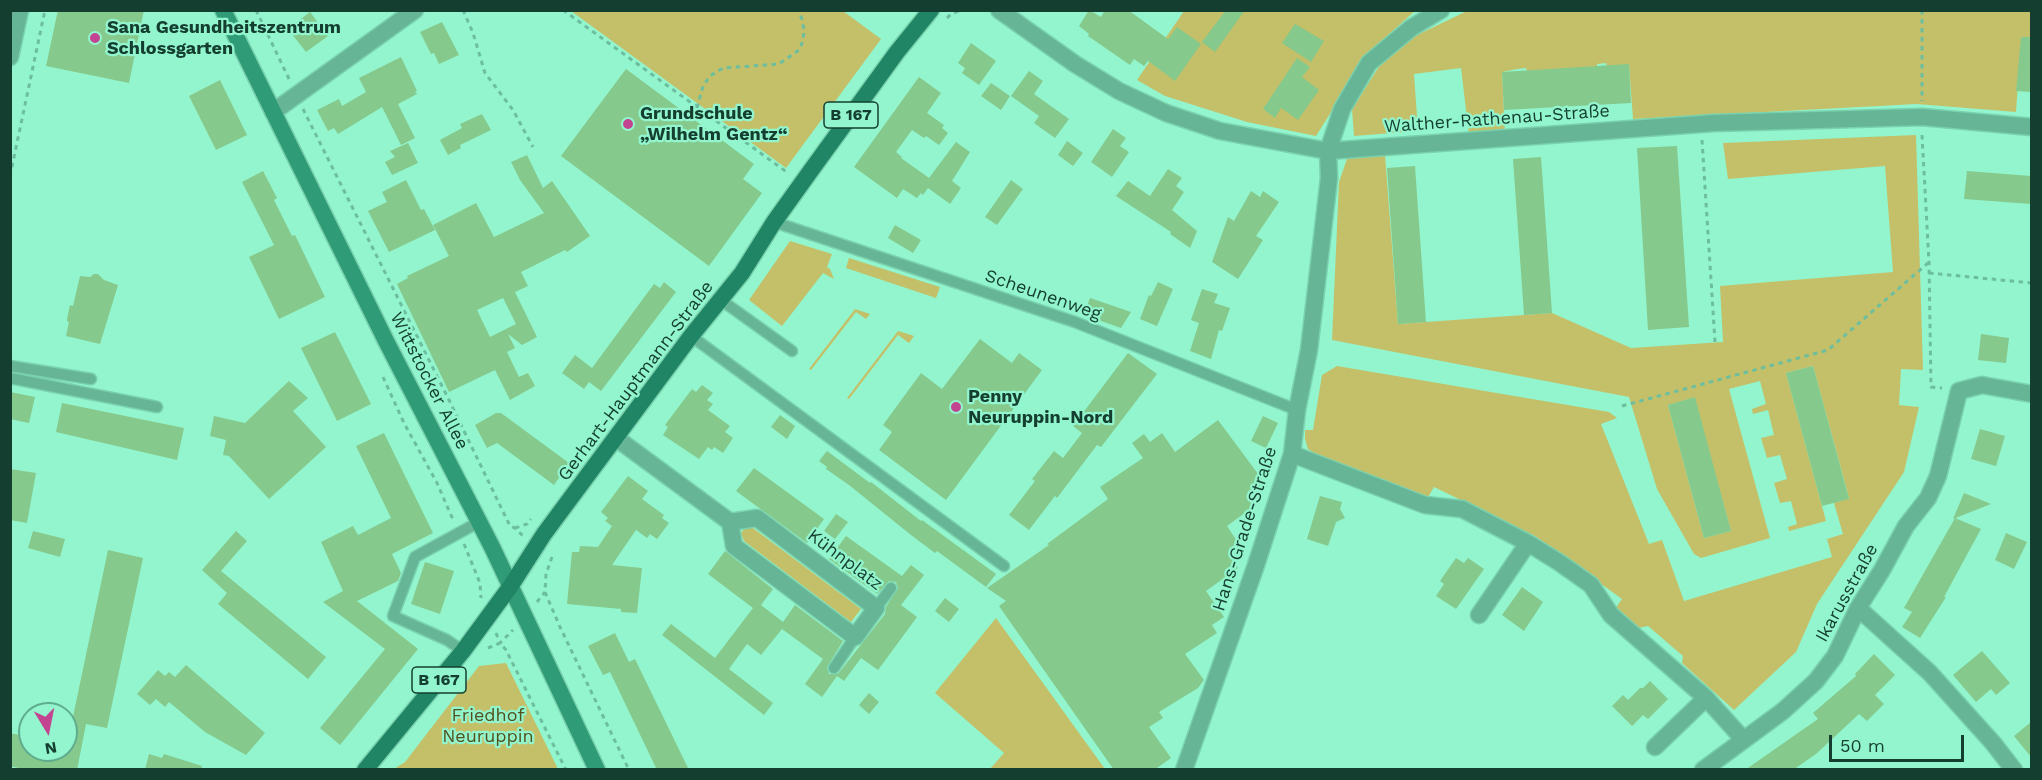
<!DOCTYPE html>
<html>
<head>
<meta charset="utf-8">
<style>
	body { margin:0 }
	#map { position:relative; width:2042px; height:780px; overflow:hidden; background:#92f5cd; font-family:"Work Sans",sans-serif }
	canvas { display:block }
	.frame { position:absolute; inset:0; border:12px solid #143f30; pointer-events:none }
	.north { position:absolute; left:18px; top:702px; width:60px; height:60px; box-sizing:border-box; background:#92f5cd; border:2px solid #60ac8e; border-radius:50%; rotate:170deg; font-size:16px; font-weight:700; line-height:24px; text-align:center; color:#143f30 }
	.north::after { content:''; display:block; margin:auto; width:21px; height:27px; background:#c34592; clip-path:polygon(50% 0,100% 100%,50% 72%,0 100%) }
	.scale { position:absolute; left:1829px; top:735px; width:135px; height:27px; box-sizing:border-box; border:3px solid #143f30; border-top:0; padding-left:8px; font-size:18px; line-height:21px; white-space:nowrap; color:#143f30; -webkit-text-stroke:4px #92f5cd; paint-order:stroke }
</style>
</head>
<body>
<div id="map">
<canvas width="2042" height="780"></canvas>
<div class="frame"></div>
<div class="north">N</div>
<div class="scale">50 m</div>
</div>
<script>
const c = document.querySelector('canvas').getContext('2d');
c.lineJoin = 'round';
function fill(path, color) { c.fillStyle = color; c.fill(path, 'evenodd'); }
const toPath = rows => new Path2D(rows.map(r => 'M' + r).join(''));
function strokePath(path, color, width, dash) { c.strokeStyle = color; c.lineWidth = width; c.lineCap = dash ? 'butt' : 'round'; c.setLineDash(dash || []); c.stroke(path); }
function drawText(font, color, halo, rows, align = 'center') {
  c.font = font + ' "Work Sans",sans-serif'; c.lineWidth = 4.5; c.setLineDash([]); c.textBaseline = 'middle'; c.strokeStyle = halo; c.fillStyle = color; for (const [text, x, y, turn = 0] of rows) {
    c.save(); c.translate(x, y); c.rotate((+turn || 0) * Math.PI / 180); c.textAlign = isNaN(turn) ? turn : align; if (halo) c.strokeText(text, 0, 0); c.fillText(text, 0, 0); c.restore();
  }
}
fill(toPath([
	[571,11,843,11,881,39,786,168],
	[1184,11,1415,11,1369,52,1316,136,1247,122,1165,96,1137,80],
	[1467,11,2031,11,2031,54,2020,53,2016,112,1917,104,1633,119,1629,65,1607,66,1606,63,1597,64,1597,67,1527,71,1526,68,1517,69,1502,72,1505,133,1469,135,1461,68,1414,74,1418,131,1354,136,1352,109,1380,65,1415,36],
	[1916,135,1923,370,1901,369,1899,405,1919,407,1904,472,1817,604,1796,652,1734,710,1682,663,1683,656,1648,626,1638,628,1615,609,1622,599,1535,536,1434,487,1427,499,1350,467,1319,456,1308,449,1305,439,1305,430,1313,430,1322,375,1337,366,1609,412,1617,418,1601,424,1649,544,1662,540,1684,601,1832,557,1827,539,1843,534,1834,503,1849,498,1813,366,1786,373,1826,521,1789,531,1788,527,1797,524,1791,501,1780,503,1774,483,1787,479,1780,455,1767,458,1761,438,1774,435,1768,410,1753,414,1752,409,1766,404,1760,381,1729,389,1770,538,1701,558,1694,554,1657,489,1629,397,1332,340,1339,182,1348,156,1385,155,1398,324,1552,313,1631,348,1723,342,1720,286,1893,272,1885,166,1728,179,1723,143],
	[1694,398,1731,531,1704,538,1668,405],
	[790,241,832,254,827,267,830,269,834,279,823,273,782,326,749,300],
	[849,258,940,287,936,298,846,268],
	[855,309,870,314,866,319,856,312,811,370,809,369],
	[898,331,914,336,909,343,898,335,849,399,847,398],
	[745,528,753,528,861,609,851,622,744,541,741,533],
	[996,618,1105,769,990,769,1004,753,935,693],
	[506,663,558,769,394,769,405,762,479,666]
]), '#c4c069');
fill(toPath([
	[58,10,144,10,129,83,46,66],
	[1089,10,1101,17,1105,10,1128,10,1168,39,1177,27,1201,44,1175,81,1148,61,1144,66,1134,59,1130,65,1088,36,1089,34,1079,26],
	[1226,10,1245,10,1215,52,1202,42],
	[310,12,328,36,306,52,288,29],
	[442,22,459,55,439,64,434,53,431,54,420,32],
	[1295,24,1324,41,1311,62,1282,43],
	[2021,37,2031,37,2031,92,2016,91],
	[971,43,996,61,979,85,962,73,965,68,958,63],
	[401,57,417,91,415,92,417,94,398,104,415,138,401,145,382,107,338,134,334,128,328,131,317,110,339,99,342,106,366,92,359,78],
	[1297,58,1310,67,1302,77,1319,90,1298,120,1281,108,1275,118,1263,109],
	[1629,64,1631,103,1504,110,1502,72],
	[626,69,754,164,743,179,762,193,709,266,561,156],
	[1029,71,1043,81,1034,94,1069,119,1055,138,1034,123,1039,116,1011,96],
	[919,77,941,93,927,113,944,125,942,128,948,133,939,145,926,136,924,138,912,130,896,152,902,157,901,158,929,178,956,142,970,152,952,181,961,188,950,204,928,188,923,195,921,193,917,198,903,189,897,198,854,167],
	[220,80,247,135,216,150,189,96],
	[991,83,1010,96,1001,110,981,96],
	[482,114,491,130,460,145,461,148,448,155,440,140,462,128,460,124],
	[1113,129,1126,138,1120,146,1129,152,1112,177,1091,162],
	[1067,141,1083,153,1073,166,1058,155],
	[408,143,418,163,392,175,385,162,395,157,390,151],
	[1677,146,1689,327,1648,330,1637,148],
	[527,155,543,188,552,181,590,236,567,252,565,250,521,272,528,286,515,292,537,337,522,345,508,334,515,348,507,352,519,377,528,373,535,386,510,400,495,370,449,392,397,284,408,278,407,276,449,256,433,225,476,203,494,237,544,213,520,180,511,162],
	[503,298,516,324,490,337,477,310],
	[1541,157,1552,313,1524,315,1513,159],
	[1415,166,1426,322,1398,324,1387,168],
	[1168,169,1182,178,1176,186,1184,192,1172,210,1197,231,1190,248,1170,234,1171,232,1116,196,1128,181,1150,196],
	[263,171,277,198,274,200,292,236,295,235,325,297,279,319,249,257,274,245,242,182],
	[1967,171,2031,176,2031,204,1964,199],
	[406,180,421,210,424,209,435,230,389,252,368,211,387,202,382,192],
	[1011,180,1023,189,997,225,985,217],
	[1251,191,1260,197,1263,191,1279,202,1256,236,1263,240,1238,279,1212,262,1228,217,1234,221],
	[895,225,921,240,913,253,888,238],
	[94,274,98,274,104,280,118,285,100,344,66,336,69,322,67,321,67,319,70,305,73,306,80,276,90,277],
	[664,282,676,292,601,391,589,382,584,389,562,373,575,355,592,368,654,284,660,288],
	[1158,282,1173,289,1157,326,1140,319,1149,295,1151,296],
	[1202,289,1218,294,1214,303,1230,308,1222,331,1219,330,1211,359,1190,351,1199,323,1191,320],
	[1090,298,1131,312,1121,328,1084,315],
	[335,332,371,404,337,421,301,348],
	[1981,334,2009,338,2006,363,1978,360],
	[980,339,1012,363,1019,353,1042,370,946,500,879,450,892,432,883,425,921,373,942,389],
	[1128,353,1157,374,1101,447,1097,445,1057,498,1055,496,1029,530,1009,515,1035,481,1032,479,1054,451,1063,458,1082,433,1073,426],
	[1813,366,1849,499,1822,506,1786,373],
	[289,381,308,398,293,411,326,447,269,499,229,456,223,455,226,440,210,436,214,416,245,423],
	[702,385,713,393,707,400,713,404,708,410,730,426,725,432,733,438,723,453,714,447,712,450,708,447,699,459,663,435,668,427,665,425,692,389,696,392],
	[10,392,35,397,29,423,10,419],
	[1695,397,1731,531,1704,538,1668,405],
	[62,403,184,428,177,460,56,432],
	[496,413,501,413,569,463,554,485,497,443,487,448,475,425],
	[780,415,795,426,787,439,771,427],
	[1263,416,1278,423,1266,448,1251,441],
	[1218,420,1267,486,1255,495,1260,502,1227,526,1245,553,1233,561,1238,568,1206,591,1224,617,1212,625,1217,633,1185,654,1204,680,1198,688,1159,712,1163,718,1149,727,1171,758,1154,770,1114,770,999,606,1006,601,987,588,1049,545,1047,544,1108,499,1100,487,1143,458,1132,443,1144,434,1150,442,1162,433,1175,452],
	[1980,429,2005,436,1996,466,1971,459],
	[384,433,433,533,392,554,401,573,398,581,357,601,418,649,340,745,320,728,385,649,323,602,343,591,321,542,353,526,358,535,391,518,356,446],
	[827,451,870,483,871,482,921,521,922,520,996,574,986,587,937,551,935,553,911,535,849,485,826,469,827,467,819,461],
	[754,468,824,519,807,543,736,491],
	[10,469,36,473,27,523,10,520],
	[628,476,648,491,642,499,664,515,662,518,669,523,657,539,650,534,647,538,636,530,612,565,642,568,637,613,621,612,621,609,567,604,572,552,579,552,580,546,598,547,612,526,605,521,608,518,601,512],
	[1964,493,1991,504,1953,519],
	[1320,496,1342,502,1340,509,1345,518,1336,522,1328,546,1307,539],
	[836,514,848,522,835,539,824,531],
	[1955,518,1981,529,1944,597,1946,597,1920,638,1902,627,1912,612,1904,608],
	[33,531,65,539,60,557,28,548],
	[236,531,247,541,221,571,326,657,308,679,218,604,227,593,202,570],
	[2006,533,2027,542,2014,569,1995,560],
	[846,536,902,576,911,565,924,575,901,605,917,617,878,670,861,658,844,681,837,676,822,697,805,684,823,659,782,629,761,655,747,644,729,669,773,703,764,715,662,635,671,624,715,658,753,608,708,574,725,551,773,589,761,605,783,622,795,605,843,641,827,667,829,674,838,674,885,614,886,607,898,588,896,582,889,581,877,594,829,559],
	[108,550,143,558,107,728,86,724,77,770,27,770,10,766,10,733,30,737,30,750,66,750],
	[1456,558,1464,563,1468,558,1484,569,1456,609,1436,596,1444,584,1440,581],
	[425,562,454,571,440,614,411,604],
	[1522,587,1543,602,1524,631,1502,615],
	[945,598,959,609,949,622,935,611],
	[615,633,629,662,635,659,689,770,657,770,610,672,603,675,588,646],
	[1982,651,2010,683,1996,695,1991,689,1976,702,1953,675],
	[1874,654,1895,675,1875,695,1884,704,1867,721,1859,714,1816,754,1793,770,1745,770,1818,719,1813,713,1856,676,1855,674],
	[186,665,265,733,246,755,205,732,169,702,165,707,156,699,150,705,137,694,158,670,165,676,169,672,175,677],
	[1650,681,1668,699,1648,719,1643,715,1632,726,1612,706,1623,695,1628,700,1640,688,1643,688],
	[869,693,879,702,869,714,859,705],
	[2031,722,2031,757,2014,736],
	[149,754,162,758,164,754,202,766,201,770,145,770]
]), '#86c98c');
const service = toPath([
	[774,222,1075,322,1297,410],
	[721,300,792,351],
	[691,336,1004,566],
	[10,366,91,379],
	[10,378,157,407],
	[876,608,891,588],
	[463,651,447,640,393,616,415,557,479,522],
	[834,668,855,637]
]);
const minor = toPath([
	[999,10,1075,64,1119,91,1166,113,1220,131,1328,151,1714,123,1922,117,2032,127],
	[10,57,20,10],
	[273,112,415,10],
	[616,438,730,522,734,546,855,637,876,608,757,518,730,522],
	[1292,454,1425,505,1462,509,1528,543,1560,563,1591,585,1611,615,1706,698,1743,739],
	[1858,608,1930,673,1993,743,2014,770],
	[1479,615,1528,543],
	[1655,747,1706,698],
	[1184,770,1256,565,1292,454,1297,410,1309,350,1329,178,1328,151,1342,109,1369,63,1411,28,1441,10],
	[1703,770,1783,711,1816,681,1835,656,1858,608,1882,570,1906,526,1928,498,1938,476,1959,391,1982,385,2032,394]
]);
const secondary = toPath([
	[223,10,386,341,492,547,597,770]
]);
const primary = toPath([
	[365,770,463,651,510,587,544,534,691,336,742,273,774,222,812,169,897,52,931,10]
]);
strokePath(service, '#79d1ae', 13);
strokePath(minor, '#79d1ae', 19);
strokePath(secondary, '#79d1ae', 19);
strokePath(primary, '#79d1ae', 19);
strokePath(toPath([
	[256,10,290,81],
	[463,10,473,33,485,73,513,110,533,147],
	[563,10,788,173],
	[1922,10,1922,101],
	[947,18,951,14,961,10],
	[697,108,703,86,710,76,723,68,779,64,799,50,803,41,804,30,802,19,798,10],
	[303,109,450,402,510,526,515,528,523,536],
	[1922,135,1929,262,1931,387,1942,388],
	[1702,140,1715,342],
	[10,176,45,10],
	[1929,273,2032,283],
	[383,377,404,423,437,483,454,522],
	[1622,406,1828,350,1928,263],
	[515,528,527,524,531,519],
	[464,544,480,583,481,598],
	[552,557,546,574,545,592,560,627,629,770],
	[537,602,545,592],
	[496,633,500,643,513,630],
	[488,648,500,643,506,650,566,770]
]), '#6cbe9e', 3, [4.5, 4.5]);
strokePath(service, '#66b596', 10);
strokePath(minor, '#66b596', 16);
strokePath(secondary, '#309b77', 16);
strokePath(primary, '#1f8564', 16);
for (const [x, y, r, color] of [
	[95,38,6,"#c34592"],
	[628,124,6,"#c34592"],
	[956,407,6,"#c34592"]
]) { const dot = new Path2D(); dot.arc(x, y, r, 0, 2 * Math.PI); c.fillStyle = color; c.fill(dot); strokePath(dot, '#92f5cd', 2); }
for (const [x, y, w] of [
	[851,115,54],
	[439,680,54]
]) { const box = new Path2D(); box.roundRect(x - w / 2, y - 13, w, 26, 4.5); c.fillStyle = '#92f5cd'; c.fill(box); strokePath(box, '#143f30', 1.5); }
drawText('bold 16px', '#143f30', null, [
	["B 167",851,115],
	["B 167",439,680]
]);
drawText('bold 18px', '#143f30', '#92f5cd', [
	["Sana Gesundheitszentrum",107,28],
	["Schlossgarten",107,49],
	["Grundschule",640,114],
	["„Wilhelm Gentz“",640,135],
	["Penny",968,397],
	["Neuruppin-Nord",968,418]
], 'left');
drawText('18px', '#143f30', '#92f5cd', [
	["Walther-Rathenau-Straße",1497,119,-4],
	["Scheunenweg",1043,295,19],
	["Wittstocker Allee",429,381,63],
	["Gerhart-Hauptmann-Straße",636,381,-53],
	["Hans-Grade-Straße",1245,529,-72],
	["Kühnplatz",845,560,37],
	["Ikarusstraße",1847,593,-61]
]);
drawText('18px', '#52501e', '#92f5cd', [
	["Friedhof",488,716],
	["Neuruppin",488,737]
]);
</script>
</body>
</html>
